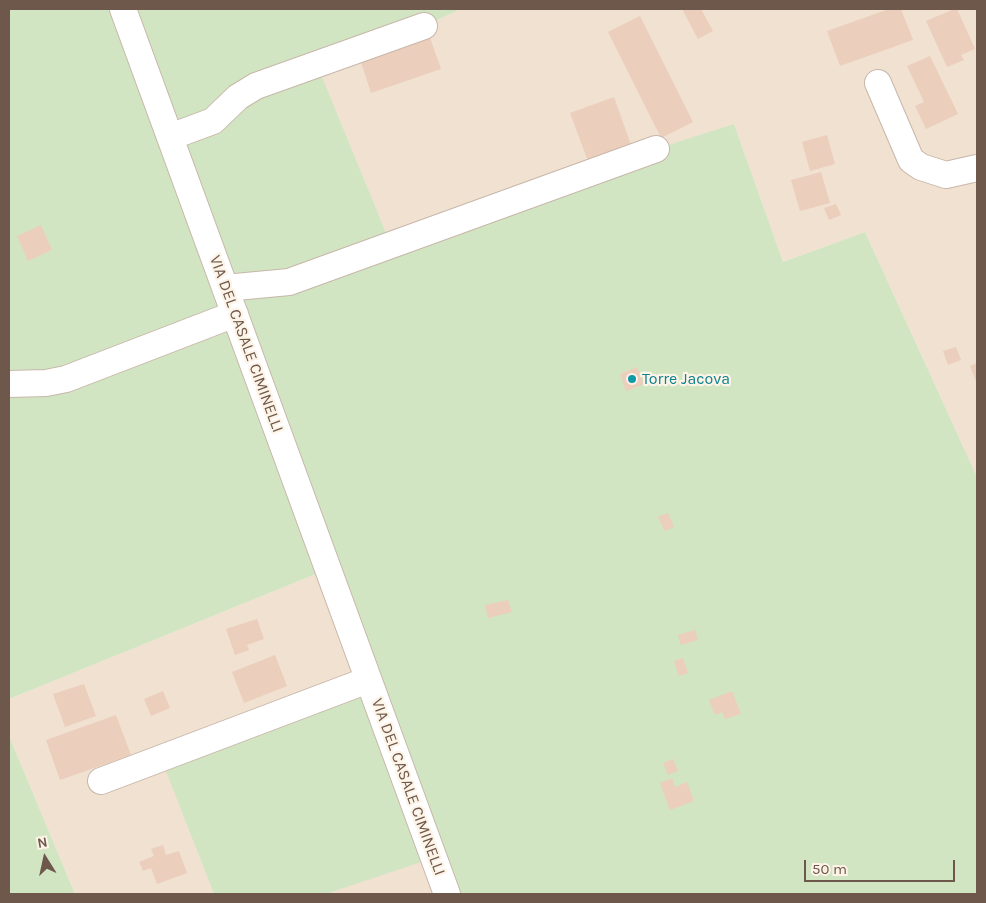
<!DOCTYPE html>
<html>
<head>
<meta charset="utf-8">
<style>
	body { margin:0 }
	#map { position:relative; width:986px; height:903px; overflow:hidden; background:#f9efe1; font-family:Karla,sans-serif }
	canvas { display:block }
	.frame { position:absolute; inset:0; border:10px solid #6e574b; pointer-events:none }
	.north { position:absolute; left:20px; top:833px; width:50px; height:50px; -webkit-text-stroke:4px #fdf4e7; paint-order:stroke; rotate:350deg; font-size:14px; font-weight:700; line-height:20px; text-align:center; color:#6e574b }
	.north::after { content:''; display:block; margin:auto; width:18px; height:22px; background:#6e574b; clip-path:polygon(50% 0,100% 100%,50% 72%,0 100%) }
	.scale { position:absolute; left:804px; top:860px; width:151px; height:22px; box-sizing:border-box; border:2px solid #6e574b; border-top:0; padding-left:6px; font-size:15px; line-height:18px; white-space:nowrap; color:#6e574b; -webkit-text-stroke:4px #fdf4e7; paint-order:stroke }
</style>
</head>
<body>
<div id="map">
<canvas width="986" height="903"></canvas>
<div class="frame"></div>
<div class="north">N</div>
<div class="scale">50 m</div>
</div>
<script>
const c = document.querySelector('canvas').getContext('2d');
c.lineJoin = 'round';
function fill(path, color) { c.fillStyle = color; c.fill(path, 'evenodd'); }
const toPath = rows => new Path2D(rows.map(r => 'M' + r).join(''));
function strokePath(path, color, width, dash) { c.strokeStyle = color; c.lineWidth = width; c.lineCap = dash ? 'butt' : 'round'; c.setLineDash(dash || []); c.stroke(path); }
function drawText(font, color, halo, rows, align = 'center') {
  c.font = font + ' Karla,sans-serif'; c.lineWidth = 4.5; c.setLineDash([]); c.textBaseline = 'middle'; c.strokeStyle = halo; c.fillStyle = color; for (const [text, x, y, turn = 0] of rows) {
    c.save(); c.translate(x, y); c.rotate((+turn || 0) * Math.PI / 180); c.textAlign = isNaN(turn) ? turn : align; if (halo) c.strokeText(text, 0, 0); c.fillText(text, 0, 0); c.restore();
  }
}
fill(toPath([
	[461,9,977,9,977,477,865,232,783,262,734,124,391,245,316,64,424,26],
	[328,569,368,680,162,758,214,894,75,894,9,736,9,699],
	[433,857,447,894,326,894]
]), '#f0e1d1');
fill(toPath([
	[9,9,461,9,424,26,317,65,391,245,656,149,734,124,783,262,865,232,977,477,977,894,447,894,433,858,326,894,214,894,161,758,368,680,328,569,9,699],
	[9,736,75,894,9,894]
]), '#d1e5c2');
fill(toPath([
	[682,9,701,9,713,31,698,39],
	[889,9,901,9,913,40,840,66,827,31],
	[954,9,957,9,975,49,961,55,964,60,947,67,926,21],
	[640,16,693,122,661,138,608,32],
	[429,35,441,69,371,93,358,53],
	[930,56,958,114,926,129,915,106,924,102,907,66],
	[614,97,631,145,588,161,570,113],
	[827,135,835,164,810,171,802,142],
	[821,172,830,203,800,211,791,180],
	[836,204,841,215,829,220,824,208],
	[41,225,52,250,28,261,17,236],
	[956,347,961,360,948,365,943,351],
	[977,363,977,384,970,366],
	[637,367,644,384,626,391,620,374],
	[668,513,674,527,665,531,658,517],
	[508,600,512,612,488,618,485,605],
	[257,619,264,639,247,645,249,650,235,655,226,629],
	[695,630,698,640,681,645,678,635],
	[275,655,287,686,244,703,232,672],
	[683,658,688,673,679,676,674,661],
	[84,684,96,716,65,727,53,694],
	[163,691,170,708,151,716,144,699],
	[732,691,741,714,725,719,722,712,715,715,709,700],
	[116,715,131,755,60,780,46,740],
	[673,759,678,771,668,775,663,763],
	[672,778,675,787,687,782,694,801,670,810,660,783],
	[163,845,166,855,179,851,187,873,157,884,151,868,143,871,139,862,154,856,151,849]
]), '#eccebc');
const minor = toPath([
	[123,9,447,894],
	[878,83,911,160,921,167,946,175,977,168],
	[170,137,213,121,238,97,256,86,424,26],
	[225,288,289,282,656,149],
	[9,384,46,383,66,379,235,314],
	[101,781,368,680]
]);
strokePath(minor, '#c8b7aa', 28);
strokePath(minor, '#fff', 26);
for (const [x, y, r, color] of [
	[632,379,5,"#0f9aa8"]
]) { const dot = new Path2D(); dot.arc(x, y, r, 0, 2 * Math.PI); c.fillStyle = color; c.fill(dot); strokePath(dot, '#fdf4e7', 2); }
drawText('16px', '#6e574b', '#fdf4e7', [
	["VIA DEL CASALE CIMINELLI",246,344,70],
	["VIA DEL CASALE CIMINELLI",408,787,70]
]);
drawText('16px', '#0d838f', '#fdf4e7', [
	["Torre Jacova",642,379]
], 'left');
</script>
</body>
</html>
